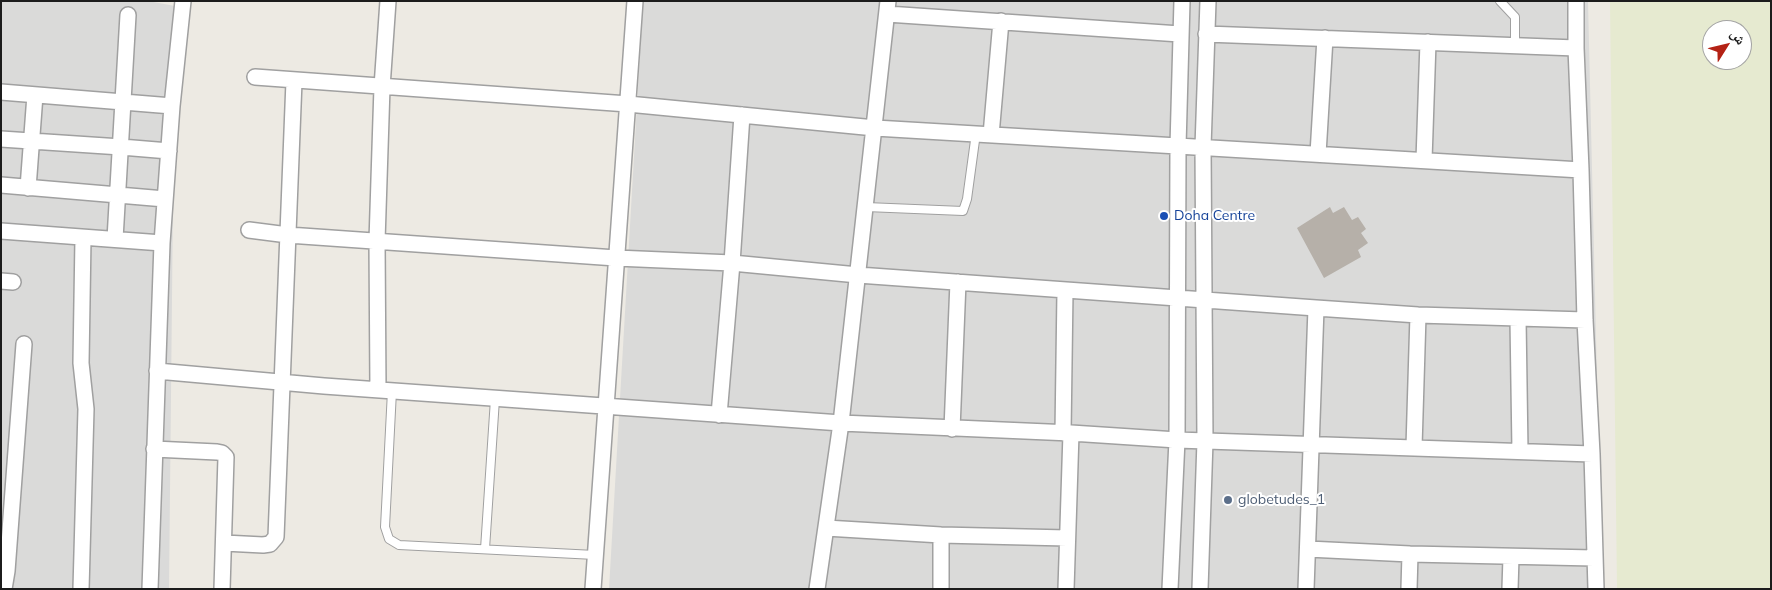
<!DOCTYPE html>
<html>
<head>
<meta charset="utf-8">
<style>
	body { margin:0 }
	#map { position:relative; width:1772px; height:590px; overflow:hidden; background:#edeae3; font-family:Mulish,"Noto Naskh Arabic",sans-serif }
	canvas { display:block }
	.frame { position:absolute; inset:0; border:2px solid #1c1c1c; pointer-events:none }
	.north { position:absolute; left:1702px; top:20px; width:50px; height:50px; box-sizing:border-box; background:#fff; border:1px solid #a4a4a4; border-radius:50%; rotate:54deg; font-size:14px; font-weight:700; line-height:20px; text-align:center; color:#1c1c1c }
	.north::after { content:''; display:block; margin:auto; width:18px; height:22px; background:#b42215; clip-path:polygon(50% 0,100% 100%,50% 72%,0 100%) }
</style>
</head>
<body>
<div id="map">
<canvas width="1772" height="590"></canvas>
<div class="frame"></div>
<div class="north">ش</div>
</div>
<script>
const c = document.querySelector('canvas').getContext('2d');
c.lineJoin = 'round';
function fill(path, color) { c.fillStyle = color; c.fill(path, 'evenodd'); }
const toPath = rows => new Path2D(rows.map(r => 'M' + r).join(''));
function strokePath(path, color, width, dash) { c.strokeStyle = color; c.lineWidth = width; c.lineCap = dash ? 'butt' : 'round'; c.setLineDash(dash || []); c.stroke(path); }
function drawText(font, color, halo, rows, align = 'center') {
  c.font = font + ' Mulish,sans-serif'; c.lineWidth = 4; c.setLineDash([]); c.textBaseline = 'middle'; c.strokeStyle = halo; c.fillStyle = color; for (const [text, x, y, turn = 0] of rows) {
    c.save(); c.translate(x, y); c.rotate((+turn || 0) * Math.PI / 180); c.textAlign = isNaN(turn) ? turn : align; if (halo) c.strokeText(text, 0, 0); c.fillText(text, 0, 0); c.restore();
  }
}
fill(toPath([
	[1,1,148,1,175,6,169,589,1,589],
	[643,1,1588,1,1602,589,609,589]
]), '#dadad9');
fill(toPath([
	[1610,1,1771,1,1771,589,1617,589],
	[1712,30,1742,30,1742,60,1712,60]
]), '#e6ead0');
fill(toPath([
	[1330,207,1333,213,1344,207,1352,220,1358,217,1366,229,1361,233,1368,243,1358,250,1361,257,1324,278,1297,228]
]), '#b6b0a9');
const service = toPath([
	[1500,1,1515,17,1515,45],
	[866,207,963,211,967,199,976,133],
	[392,391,385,527,389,539,399,545,595,555],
	[485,549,495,399]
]);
const minor = toPath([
	[1576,1,1576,48,1581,170,1585,320,1592,454,1596,589],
	[887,14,1180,34],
	[1206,34,1576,48],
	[255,77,628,104,875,128,1581,170],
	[1,92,172,106],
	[991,135,1001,21],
	[1,139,121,147,169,151],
	[1318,154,1325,38],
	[1424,160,1428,42],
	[1,185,165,199],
	[28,188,35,95],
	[249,230,288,235,616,258,732,263,858,275,1316,308,1418,315,1585,320],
	[1,231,162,243],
	[115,239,128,15],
	[1,281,13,282],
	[1518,319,1520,451],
	[157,371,324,386,841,423,1071,433,1177,440,1592,454],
	[378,390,377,241,382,87,388,1],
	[719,415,732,263,742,115],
	[952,429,958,282],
	[1063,433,1065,291],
	[1414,447,1418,315],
	[154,449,217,452,222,453,226,457,222,589],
	[826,528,941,535,1067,538],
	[941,535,941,589],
	[224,543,263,545,270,544,276,537,294,81],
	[1308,549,1410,554,1594,558],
	[4,589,7,571,24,344],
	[81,589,86,409,81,363,83,238],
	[150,589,162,243,172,106,183,1],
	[593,589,635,1],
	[817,589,841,423,888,1],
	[1066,589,1071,433],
	[1170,589,1177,440,1178,146,1182,1],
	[1200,589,1205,441,1203,147,1208,1],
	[1306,589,1316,308],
	[1409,589,1410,554],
	[1510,589,1511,557]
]);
strokePath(service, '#a0a0a0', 10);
strokePath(minor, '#a0a0a0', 18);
strokePath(service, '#fff', 8);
strokePath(minor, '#fff', 15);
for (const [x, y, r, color] of [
	[1164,216,5,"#1a4fb4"],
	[1228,500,5,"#5c6f8a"]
]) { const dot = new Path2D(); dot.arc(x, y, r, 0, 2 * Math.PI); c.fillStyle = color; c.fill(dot); strokePath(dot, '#fff', 2); }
drawText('14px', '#164399', '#fff', [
	["Doha Centre",1174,216]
], 'left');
drawText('14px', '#4e5e75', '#fff', [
	["globetudes_1",1238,500]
], 'left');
</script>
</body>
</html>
